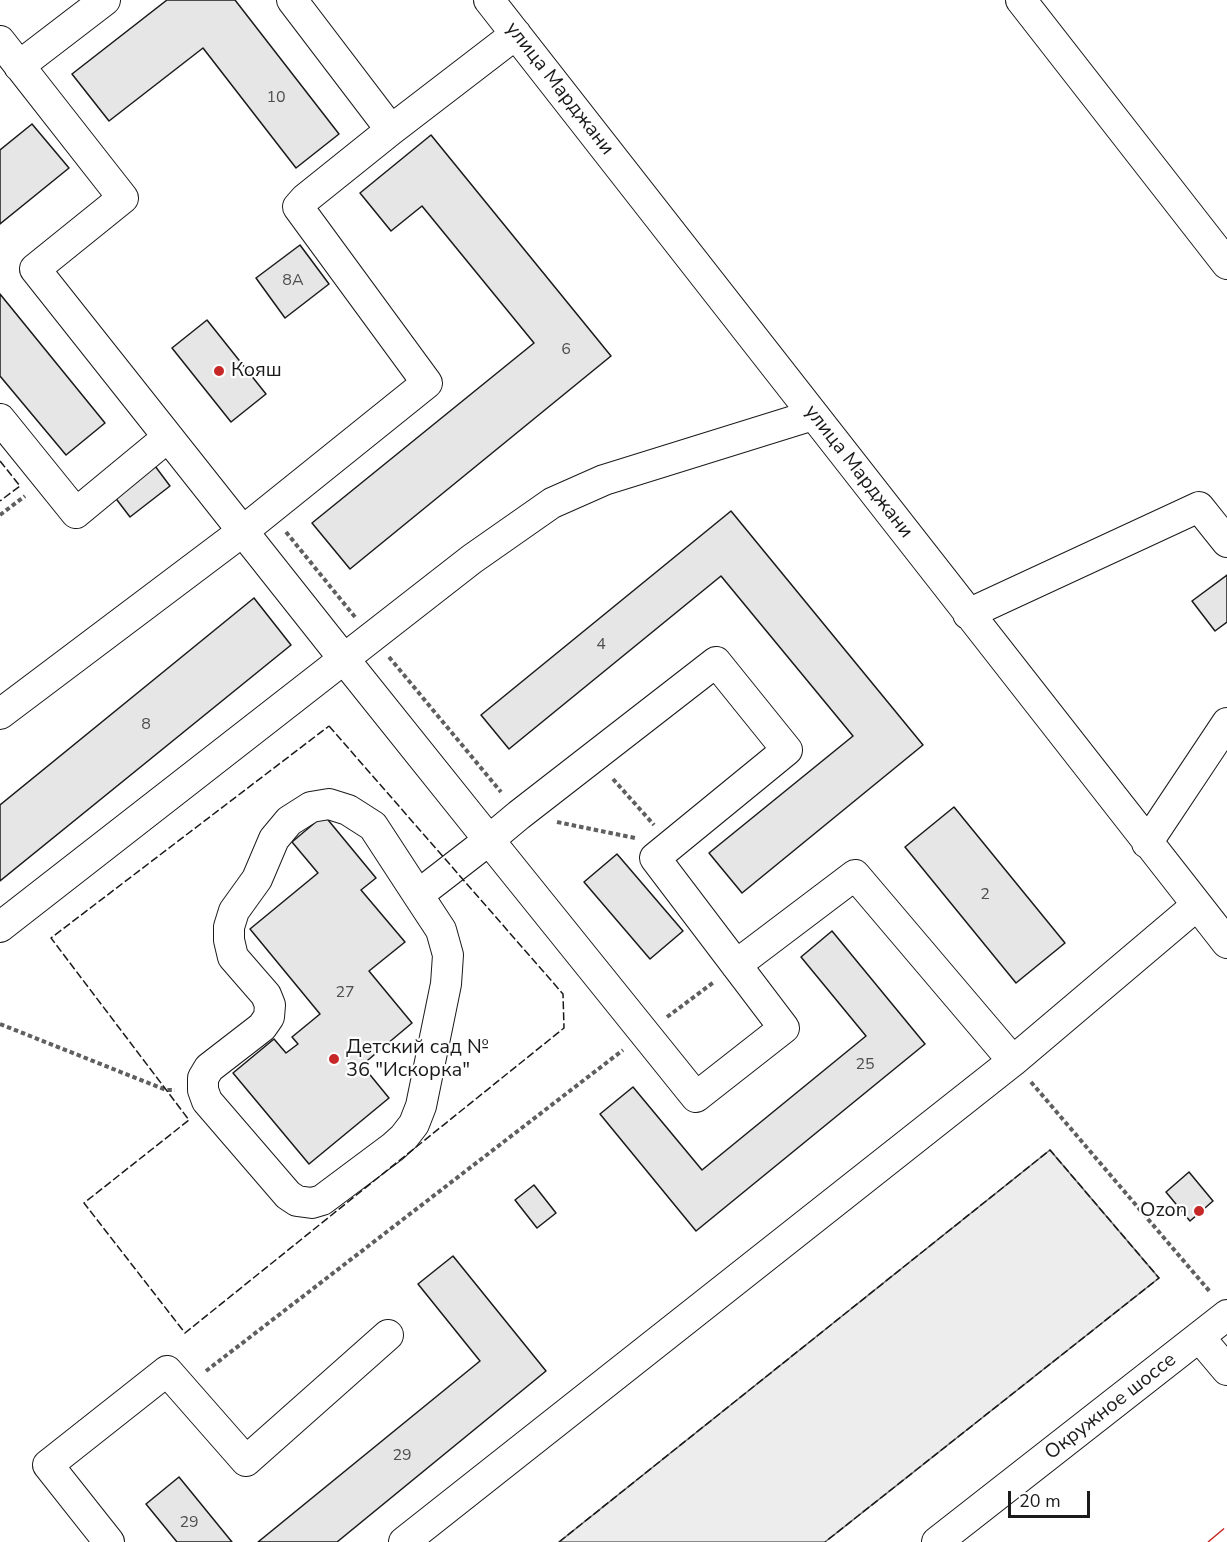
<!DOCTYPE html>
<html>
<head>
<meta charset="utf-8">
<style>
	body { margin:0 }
	#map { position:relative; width:1227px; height:1542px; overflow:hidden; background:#fff; font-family:"Nunito Sans",sans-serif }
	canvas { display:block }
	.scale { position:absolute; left:1008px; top:1491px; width:82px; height:27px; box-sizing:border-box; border:3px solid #1a1a1a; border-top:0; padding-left:8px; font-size:18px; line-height:21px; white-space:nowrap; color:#1a1a1a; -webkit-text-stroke:4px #fff; paint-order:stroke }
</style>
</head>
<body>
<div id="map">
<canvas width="1227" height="1542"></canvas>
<div class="scale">20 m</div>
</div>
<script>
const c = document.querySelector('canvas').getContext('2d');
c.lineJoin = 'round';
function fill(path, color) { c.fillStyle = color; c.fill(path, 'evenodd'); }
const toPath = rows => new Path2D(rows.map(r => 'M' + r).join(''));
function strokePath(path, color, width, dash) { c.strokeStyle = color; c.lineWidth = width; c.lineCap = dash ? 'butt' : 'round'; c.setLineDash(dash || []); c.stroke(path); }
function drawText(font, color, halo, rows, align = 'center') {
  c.font = font + ' "Nunito Sans",sans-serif'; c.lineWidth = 4.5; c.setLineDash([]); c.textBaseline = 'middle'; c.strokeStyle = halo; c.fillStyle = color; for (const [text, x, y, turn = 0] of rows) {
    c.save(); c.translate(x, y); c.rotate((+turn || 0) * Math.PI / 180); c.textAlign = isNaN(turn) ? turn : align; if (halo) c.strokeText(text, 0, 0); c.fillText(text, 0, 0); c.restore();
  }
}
const parking = toPath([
	[1050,1150,1159,1278,825,1542,559,1542,1050,1150]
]);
fill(parking, '#ededed');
strokePath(parking, '#6a6a6a', 1.5);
const building = toPath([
	[167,0,235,0,339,134,296,168,203,48,109,121,72,74,167,0],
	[32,124,69,168,0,224,0,150,32,124],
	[431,135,611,356,350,569,312,523,534,343,422,206,391,231,360,193,431,135],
	[300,245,329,284,285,318,256,278,300,245],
	[0,294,105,423,66,455,0,376,0,294],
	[207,320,266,394,231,422,172,348,207,320],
	[155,466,170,486,130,517,114,496,155,466],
	[731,511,923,745,742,893,709,853,853,736,721,576,509,749,481,715,731,511],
	[1227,575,1227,622,1215,631,1192,601,1227,575],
	[254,598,291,645,0,881,0,805,254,598],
	[954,807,1065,943,1016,983,905,847,954,807],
	[324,815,376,878,361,890,405,942,369,971,412,1023,362,1065,389,1098,309,1164,233,1073,274,1039,286,1053,298,1044,292,1037,320,1014,250,929,318,873,292,842,324,815],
	[617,854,683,931,650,959,584,882,617,854],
	[832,931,925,1044,696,1231,600,1114,633,1087,702,1170,866,1036,801,957,832,931],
	[1189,1172,1213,1201,1190,1221,1166,1192,1189,1172],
	[534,1185,556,1213,537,1228,515,1200,534,1185],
	[453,1256,546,1371,337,1542,258,1542,480,1361,418,1284,453,1256],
	[179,1477,232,1542,177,1542,146,1504,179,1477]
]);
fill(building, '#e6e6e6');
strokePath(building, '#1a1a1a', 1.5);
const minor = toPath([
	[292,0,391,130],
	[489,0,1227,943],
	[1021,0,1227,264],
	[0,41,123,198,35,269,344,659,489,840,696,1097,784,1028,655,858,787,750,716,662,519,815,489,840,418,895,441,930,448,955,446,984,421,1106,414,1124,404,1137,393,1147,322,1200,312,1203,297,1201,288,1195,207,1101,203,1090,203,1078,209,1068,262,1027,269,1017,270,1005,266,995,233,957,229,940,229,927,234,911,257,879,274,839,289,821,311,807,329,804,348,810,373,826,418,895],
	[19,66,105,0],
	[0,419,76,513,168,437],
	[968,614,1199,507,1227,542],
	[0,714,243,531,427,383,298,207,305,199,391,130,516,34],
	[1147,843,1227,723],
	[0,927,472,559,552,503,604,480,813,415],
	[736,965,855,875,1013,1061,1196,906],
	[1200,1338,1227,1370],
	[109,1542,48,1465,167,1371,246,1461,388,1335],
	[404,1542,1013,1061],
	[937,1542,1227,1315]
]);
strokePath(minor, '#1a1a1a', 32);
strokePath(toPath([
	[0,515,25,496],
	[286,532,355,617],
	[389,657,501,792],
	[613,779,654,825],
	[557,822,635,838],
	[667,1017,714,982],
	[0,1024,166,1090,175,1090],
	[1031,1082,1211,1293],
	[206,1371,623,1050]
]), '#5f5f5f', 4, [4.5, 3]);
strokePath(minor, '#fff', 30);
strokePath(toPath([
	[0,461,20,486,0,501],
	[329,726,563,994,564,1028,185,1333,84,1203,189,1120,51,938,329,726],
	[559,1542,1050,1150,1159,1278,825,1542]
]), '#1a1a1a', 1.5, [8, 3]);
strokePath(toPath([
	[1208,1542,1227,1526]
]), '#c62828', 1.5, [21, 4.5, 3, 4.5]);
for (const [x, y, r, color] of [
	[219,371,6,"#c62828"],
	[334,1059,6,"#c62828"],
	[1199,1211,6,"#c62828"]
]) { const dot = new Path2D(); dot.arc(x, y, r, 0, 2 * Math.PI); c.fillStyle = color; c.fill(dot); strokePath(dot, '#fff', 2); }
drawText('16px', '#4d4d4d', null, [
	["10",276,98],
	["8А",293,281],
	["6",566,350],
	["4",601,645],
	["8",146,725],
	["2",985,895],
	["27",345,993],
	["25",865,1065],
	["29",402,1456],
	["29",189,1523]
]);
drawText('20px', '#1a1a1a', '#fff', [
	["улица Марджани",559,89,52],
	["улица Марджани",858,472,52],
	["Окружное шоссе",1111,1407,-38]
]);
drawText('20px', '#1a1a1a', '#fff', [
	["Кояш",231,371],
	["Детский сад №",346,1048],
	["36 \"Искорка\"",346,1071],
	["Ozon",1187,1211,"right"]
], 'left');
</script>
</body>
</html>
